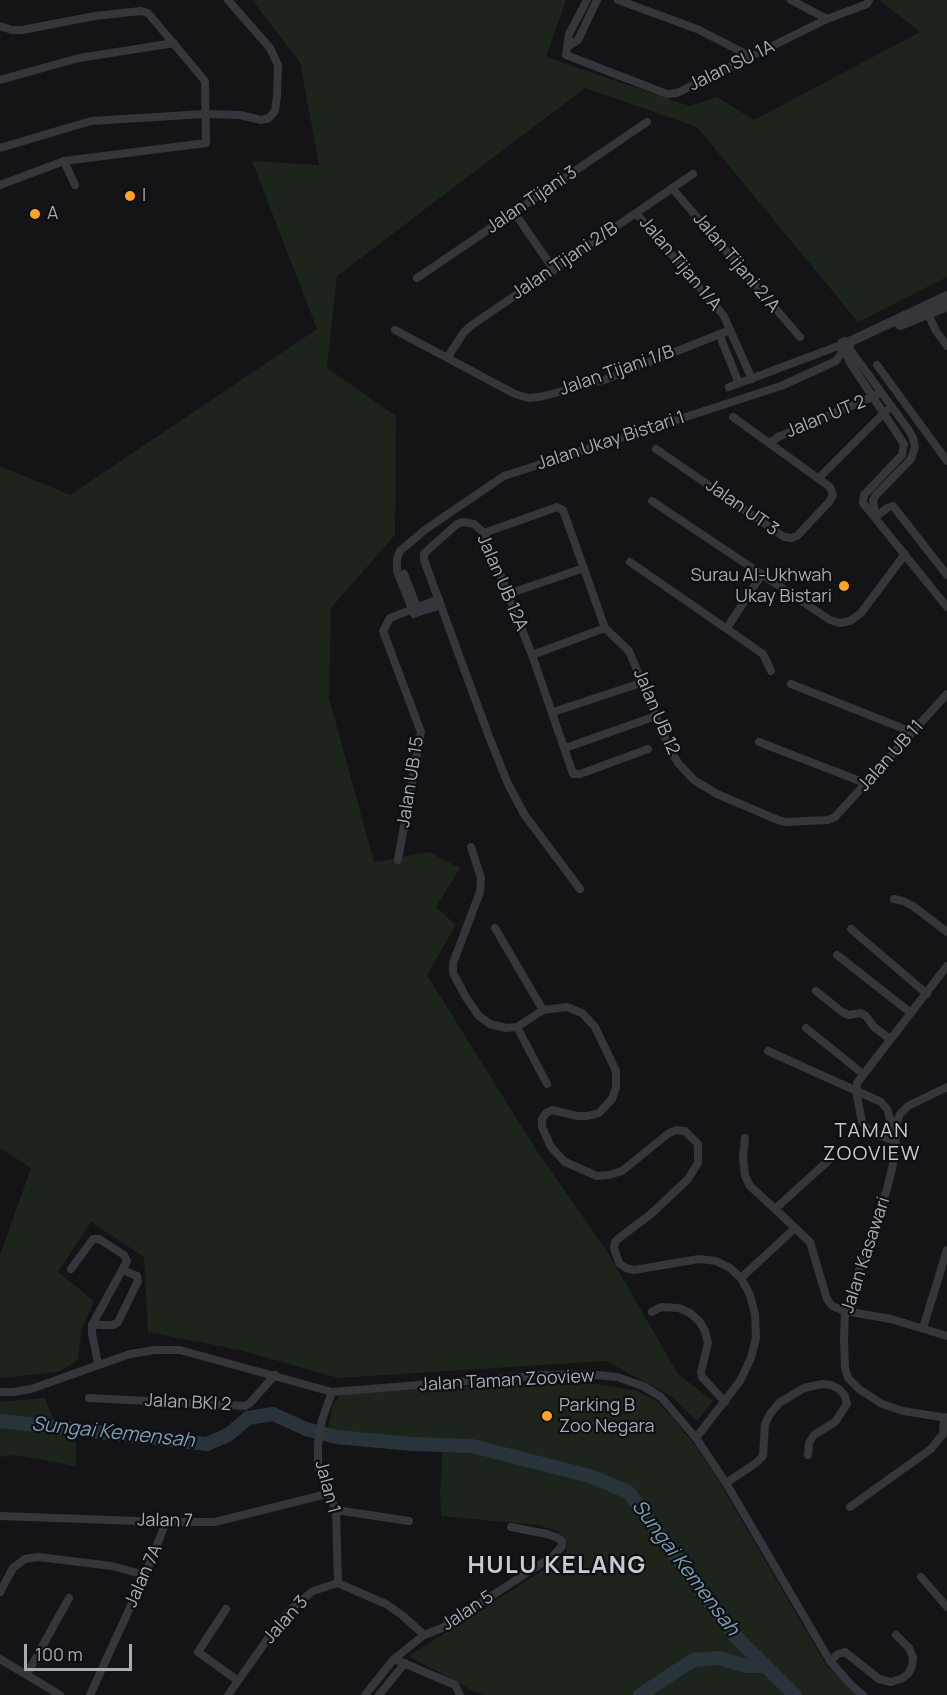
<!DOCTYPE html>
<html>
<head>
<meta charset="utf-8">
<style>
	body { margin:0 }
	#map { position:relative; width:947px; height:1695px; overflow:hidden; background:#141416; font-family:Manrope,sans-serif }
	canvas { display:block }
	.scale { position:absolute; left:24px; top:1644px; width:108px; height:27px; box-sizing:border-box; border:3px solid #a4acb7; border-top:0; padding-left:8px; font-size:18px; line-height:21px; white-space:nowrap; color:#a4acb7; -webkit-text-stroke:4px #0f0f11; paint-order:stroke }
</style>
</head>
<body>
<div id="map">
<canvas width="947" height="1695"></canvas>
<div class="scale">100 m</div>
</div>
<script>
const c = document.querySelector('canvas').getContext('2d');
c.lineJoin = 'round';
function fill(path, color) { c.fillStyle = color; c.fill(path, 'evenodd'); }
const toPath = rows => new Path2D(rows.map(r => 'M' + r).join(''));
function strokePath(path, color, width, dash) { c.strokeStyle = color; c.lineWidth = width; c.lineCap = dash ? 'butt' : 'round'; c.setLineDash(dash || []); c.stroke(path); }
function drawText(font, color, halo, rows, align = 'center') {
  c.font = font + ' Manrope,sans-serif'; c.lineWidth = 4.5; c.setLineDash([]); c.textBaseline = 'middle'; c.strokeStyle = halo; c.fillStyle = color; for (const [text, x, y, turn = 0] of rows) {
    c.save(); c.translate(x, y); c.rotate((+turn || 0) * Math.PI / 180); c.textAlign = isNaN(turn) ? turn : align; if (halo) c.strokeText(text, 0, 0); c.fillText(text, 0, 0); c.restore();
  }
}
fill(toPath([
	[252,0,566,0,546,57,690,106,717,97,754,120,920,32,879,0,947,0,947,277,858,322,697,127,585,88,337,276,327,368,396,416,395,535,331,608,329,698,374,862,429,852,460,868,436,907,456,925,427,975,535,1148,608,1253,678,1374,713,1401,697,1421,671,1396,606,1361,338,1378,240,1350,148,1332,144,1257,91,1222,58,1272,94,1301,82,1328,78,1360,58,1372,0,1378,0,1255,31,1168,0,1148,0,466,70,495,317,329,252,161,319,165,300,62],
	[595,1384,638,1391,659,1403,675,1421,694,1444,717,1478,825,1663,835,1674,860,1695,485,1695,473,1691,409,1656,556,1562,563,1557,567,1550,567,1541,558,1531,537,1525,441,1516,440,1494,443,1441,366,1441,326,1437,333,1404,339,1397,345,1394,499,1385],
	[45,1398,59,1433,76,1443,76,1466,15,1455,0,1457,0,1402]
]), '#1c241c');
strokePath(toPath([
	[0,1421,207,1444,228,1435,248,1418,273,1414,306,1429,336,1437,412,1444,472,1446,590,1476,628,1492,734,1635,795,1695],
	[640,1695,693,1660,719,1658,746,1666,765,1666]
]), '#29343a', 14);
strokePath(toPath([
	[587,0,569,34,566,55,667,94,677,93,827,19,867,4,869,0],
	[618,0,697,29,752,57],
	[791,0,827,19],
	[0,26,12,30,22,30,95,16,141,11,148,13,205,81,206,143,64,161,0,185],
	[568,46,578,40,597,0],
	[0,80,79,58,174,43],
	[0,148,91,121,205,114,240,115,261,120,269,118,275,111,277,96,278,65,270,48,228,0],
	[64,161,75,185],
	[672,188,800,337],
	[514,212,554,270],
	[417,278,647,122],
	[928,314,936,331,947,346],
	[395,330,515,394,528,398,540,397,604,380,730,330,724,316,636,213],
	[730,330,752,379],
	[719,334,739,383],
	[849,348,908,429,913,438,915,447,911,459,876,495,873,500,875,516],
	[846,350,849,361,904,444,902,455,864,495,863,503,947,607],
	[447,358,464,332,472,325,693,174],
	[877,365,947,461],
	[729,387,841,345],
	[770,443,778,437,877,395],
	[656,449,784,537,791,538,797,536,829,502,833,495,830,487,733,417],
	[819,478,886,411],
	[652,501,830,620,840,623,850,621,861,613,905,554],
	[875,517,887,508,893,506,947,575],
	[484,533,557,507,563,510,605,628,629,651,668,745,678,763,694,780,717,794,778,820,786,822,828,820,835,817,947,694],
	[630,562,763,654,771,671],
	[404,574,419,612],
	[508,594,584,568],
	[416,613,441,605],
	[414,614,397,571,397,558,400,551,426,529,504,476,781,386,836,361,844,350],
	[727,628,762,574],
	[532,655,605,628],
	[791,684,912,732],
	[553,712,641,683],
	[759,742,865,783],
	[565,748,656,716],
	[471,847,481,878,480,892,453,963,453,973,467,999,479,1016,490,1024,506,1028,517,1027,543,1010,567,1007,582,1013,595,1027,616,1071,616,1088,612,1099,599,1113,588,1116,577,1116,552,1110,546,1113,542,1119,542,1127,551,1147,565,1162,597,1176,609,1175,622,1171,669,1133,677,1130,685,1131,698,1144,698,1163,688,1179,651,1214,619,1238,615,1242,614,1248,619,1263,626,1268,634,1270,699,1259,716,1261,730,1268,741,1278,750,1295,755,1314,756,1338,751,1358,740,1381,696,1438],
	[398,860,421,732,383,631,390,618,439,599],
	[580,889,524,814,508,784,488,734,424,560,424,554,429,549,457,524,463,522,474,524,484,533,532,655,573,774,580,774,648,749],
	[894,899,903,901,913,906,947,932],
	[495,928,543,1010],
	[851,929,927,994],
	[837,955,911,1013],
	[816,991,842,1012,849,1015,861,1013,866,1016,874,1027,890,1039],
	[517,1027,547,1084],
	[806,1028,863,1074],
	[768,1051,881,1102,887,1109,894,1131],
	[947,1087,908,1106,900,1114,897,1122,894,1160,887,1189,845,1311,844,1339,845,1368,848,1378,859,1389,882,1404,903,1411,947,1418],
	[745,1138,743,1157,745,1176,750,1186,775,1209],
	[895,1141,870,1132,862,1122,856,1091,857,1083,947,966],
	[828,1161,775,1209,810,1242,827,1299,832,1306,845,1311,891,1319,947,1336],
	[71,1269,93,1239,99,1239,124,1255,127,1261,92,1325,92,1333,98,1364],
	[741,1278,794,1229],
	[652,1312,661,1307,679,1308,690,1313,700,1322,705,1331,708,1343,701,1372,702,1377,725,1402],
	[92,1325,113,1325,118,1322,138,1281,137,1276,123,1270],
	[923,1328,947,1250],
	[0,1392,13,1392,31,1389,130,1354,155,1350,180,1350,332,1392,545,1375,586,1374,617,1377,643,1386,661,1397,696,1438,726,1483,830,1661,851,1685,863,1695],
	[332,1392,322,1420,318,1444,318,1467,336,1510,338,1583],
	[89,1398,245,1406,250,1403,275,1375],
	[726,1483,756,1463,763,1456,765,1424,770,1414,779,1403,804,1388,822,1384,831,1385,839,1389,845,1396,847,1404,835,1422,814,1435,809,1443,808,1455],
	[850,1507,931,1449,943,1434,944,1417],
	[336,1510,409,1521],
	[0,1516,166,1522,215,1522,327,1494],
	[921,1577,947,1607],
	[0,1592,13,1568,25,1559,38,1557,112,1566,145,1575],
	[226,1609,198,1652,237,1680],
	[0,1659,60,1695],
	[394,1659,455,1685,460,1695],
	[830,1661,838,1654,845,1652,879,1679,891,1682,901,1679,908,1674,912,1666,913,1657,909,1648,896,1635],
	[27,1674,69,1598],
	[90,1695,145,1575,166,1522],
	[228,1695,279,1623,291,1609,313,1591,338,1583,386,1604,402,1615,424,1635],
	[365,1695,394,1659,424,1635,442,1628,553,1556,562,1546,562,1541,558,1538,547,1534,511,1527],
	[379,1695,405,1663]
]), '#34363b', 8);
strokePath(toPath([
	[900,325,947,306],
	'841 346a4 4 0 1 1 8 0a4 4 0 1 1-8 0Z',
	[847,343,947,296]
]), '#34363b', 10);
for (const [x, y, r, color] of [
	[130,196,6,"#ffa322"],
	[35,214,6,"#ffa322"],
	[844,586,6,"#ffa322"],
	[547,1416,6,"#ffa322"]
]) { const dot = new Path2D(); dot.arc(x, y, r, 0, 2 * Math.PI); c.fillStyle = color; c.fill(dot); strokePath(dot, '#0f0f11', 2); }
drawText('18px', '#a4acb7', '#0f0f11', [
	["Jalan SU 1A",732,66,-26],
	["Jalan Tijani 3",532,200,-34],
	["Jalan Tijani 2/B",565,261,-34],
	["Jalan Tijani 2/A",736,263,50],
	["Jalan Tijan 1/A",680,264,50],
	["Jalan Tijani 1/B",617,371,-19],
	["Jalan UT 2",826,417,-22],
	["Jalan Ukay Bistari 1",611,441,-18],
	["Jalan UT 3",742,508,35],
	["Jalan UB 12A",502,583,67],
	["Jalan UB 12",656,712,67],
	["Jalan UB 11",891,756,-48],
	["Jalan UB 15",411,782,-81],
	["Jalan Kasawari",866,1255,-72],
	["Jalan Taman Zooview",507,1381,-3],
	["Jalan BKI 2",188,1403,3],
	["Jalan 1",327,1487,75],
	["Jalan 7",165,1521,1],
	["Jalan 7A",144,1576,-66],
	["Jalan 5",468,1611,-33],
	["Jalan 3",286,1620,-48]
]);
drawText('18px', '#a4acb7', '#0f0f11', [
	["I",142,196],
	["A",47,214],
	["Surau Al-Ukhwah",832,576,"right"],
	["Ukay Bistari",832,597,"right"],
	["Parking B",559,1406],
	["Zoo Negara",559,1427]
], 'left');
c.letterSpacing = '1.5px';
drawText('20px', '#c6cad3', '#0f0f11', [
	["TAMAN",872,1131],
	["ZOOVIEW",872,1154]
]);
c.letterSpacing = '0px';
drawText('italic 20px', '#789eb5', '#0f0f11', [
	["Sungai Kemensah",113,1433,6],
	["Sungai Kemensah",685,1568,53]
]);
c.letterSpacing = '1.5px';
drawText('bold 24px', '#c6cad3', '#0f0f11', [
	["HULU KELANG",557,1566]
]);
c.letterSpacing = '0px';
</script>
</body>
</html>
